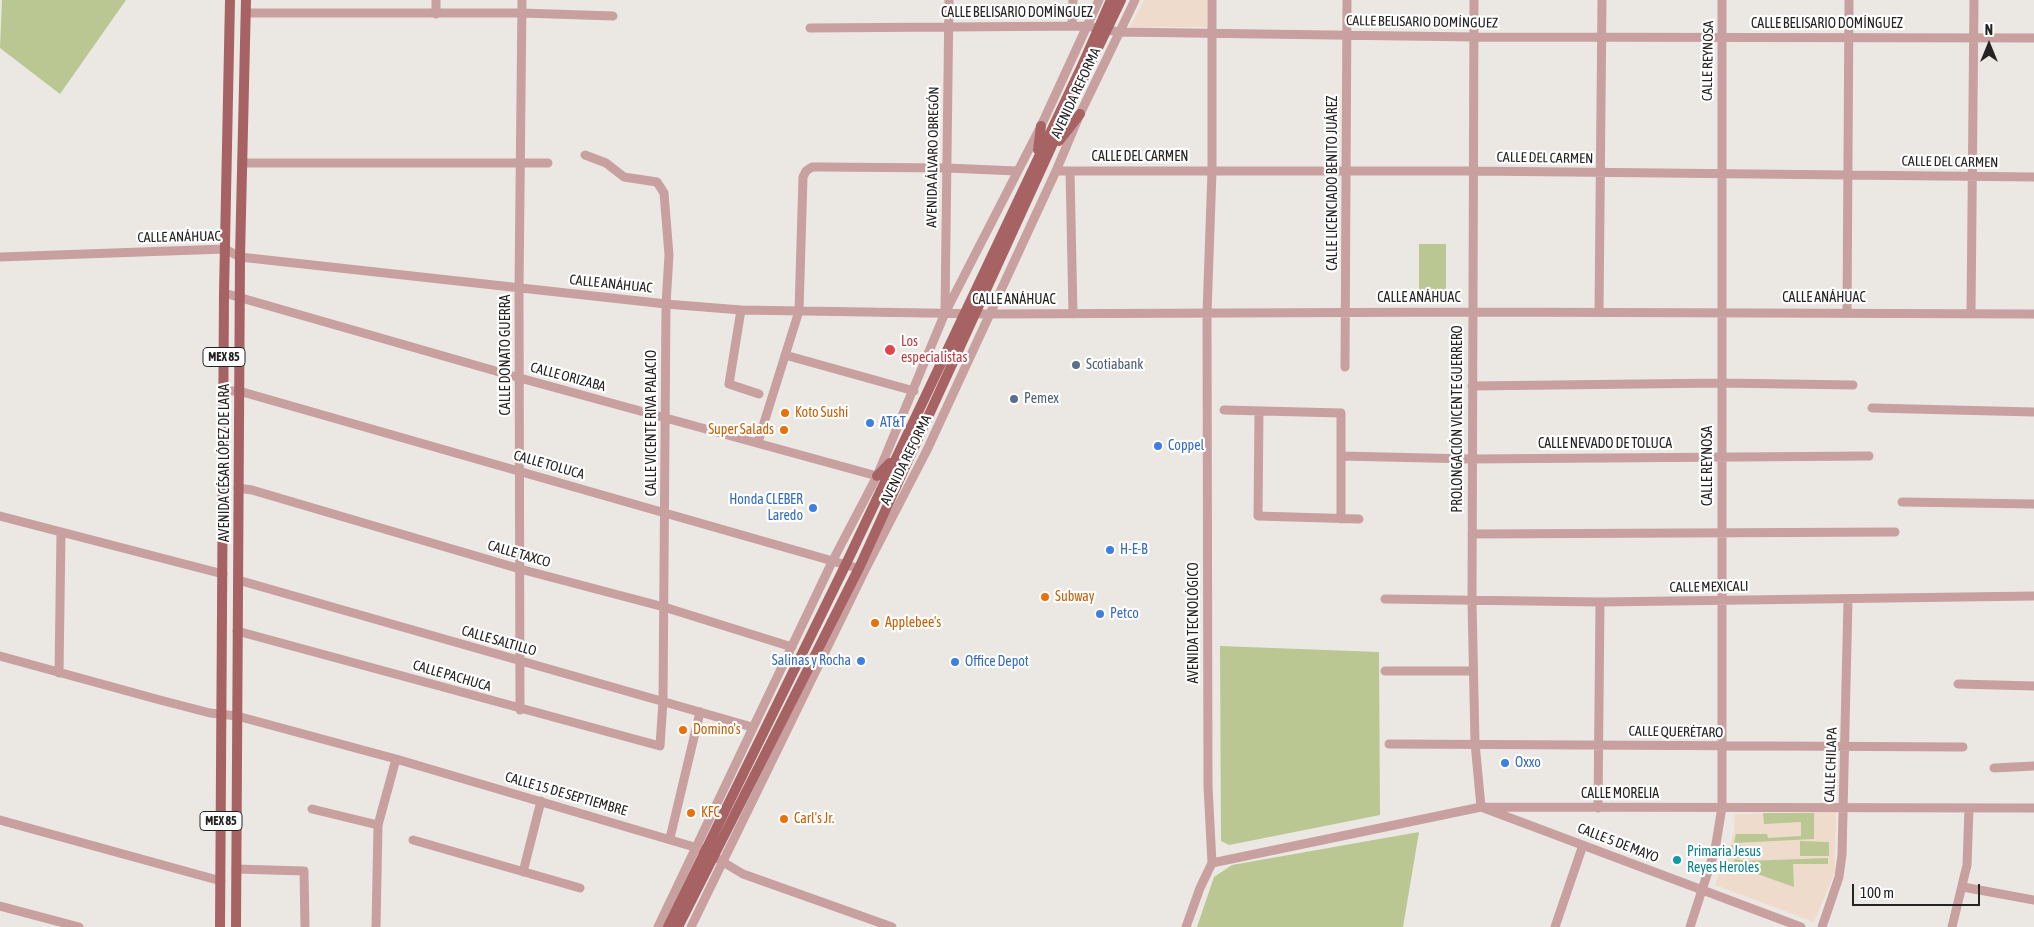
<!DOCTYPE html>
<html>
<head>
<meta charset="utf-8">
<style>
	body { margin:0 }
	#map { position:relative; width:2034px; height:927px; overflow:hidden; background:#ebe8e3; font-family:"Asap Condensed",sans-serif }
	canvas { display:block }
	.north { position:absolute; left:1964px; top:20px; width:50px; height:50px; -webkit-text-stroke:4px #fff; paint-order:stroke; rotate:0deg; font-size:14px; font-weight:700; line-height:20px; text-align:center; color:#242322 }
	.north::after { content:''; display:block; margin:auto; width:18px; height:22px; background:#242322; clip-path:polygon(50% 0,100% 100%,50% 72%,0 100%) }
	.scale { position:absolute; left:1852px; top:884px; width:128px; height:22px; box-sizing:border-box; border:2px solid #242322; border-top:0; padding-left:6px; font-size:15px; line-height:18px; white-space:nowrap; color:#242322; -webkit-text-stroke:4px #fff; paint-order:stroke }
</style>
</head>
<body>
<div id="map">
<canvas width="2034" height="927"></canvas>
<div class="north">N</div>
<div class="scale">100 m</div>
</div>
<script>
const c = document.querySelector('canvas').getContext('2d');
c.lineJoin = 'round';
function fill(path, color) { c.fillStyle = color; c.fill(path, 'evenodd'); }
const toPath = rows => new Path2D(rows.map(r => 'M' + r).join(''));
function strokePath(path, color, width, dash) { c.strokeStyle = color; c.lineWidth = width; c.lineCap = dash ? 'butt' : 'round'; c.setLineDash(dash || []); c.stroke(path); }
function drawText(font, color, halo, rows, align = 'center') {
  c.font = font + ' "Asap Condensed",sans-serif'; c.lineWidth = 4.5; c.setLineDash([]); c.textBaseline = 'middle'; c.strokeStyle = halo; c.fillStyle = color; for (const [text, x, y, turn = 0] of rows) {
    c.save(); c.translate(x, y); c.rotate((+turn || 0) * Math.PI / 180); c.textAlign = isNaN(turn) ? turn : align; if (halo) c.strokeText(text, 0, 0); c.fillText(text, 0, 0); c.restore();
  }
}
fill(toPath([
	[1144,0,1207,0,1207,27,1130,27],
	[1836,812,1835,872,1814,922,1715,885,1734,833,1735,814]
]), '#eedbcb');
fill(toPath([
	[2,0,126,0,60,94,0,48],
	[1419,244,1446,244,1446,302,1419,302],
	[1220,646,1379,652,1380,815,1229,845,1221,841],
	[1763,813,1814,813,1814,839,1734,843,1736,834,1767,834,1768,838,1801,836,1801,822,1764,824],
	[1419,832,1403,927,1197,927,1214,877,1232,865],
	[1800,841,1829,842,1829,856,1800,856],
	[1732,845,1741,845,1741,858,1727,858],
	[1828,858,1828,864,1793,864,1794,887,1732,865,1735,859,1745,861]
]), '#bac793');
strokePath(toPath([
	[436,0,436,14],
	[1474,0,1472,601,1475,743,1481,807,1801,927],
	[246,13,522,13,613,16],
	[1072,26,1073,0],
	[810,28,1087,26,1119,32,1474,37,2034,38],
	[242,163,548,163],
	[1056,171,1474,171,2034,177],
	[1070,171,1073,314],
	[0,257,225,249,240,257,666,304,741,310,988,314,1473,312,2034,314],
	[224,293,520,378,877,476],
	[741,310,729,384,759,394],
	[945,311,949,0],
	[1599,312,1602,0],
	[1847,312,1849,0],
	[1971,313,1974,0],
	[785,355,914,391],
	[1345,367,1347,0],
	[1472,386,1721,383,1853,385],
	[224,391,239,391,864,570],
	[1872,408,2034,412],
	[1224,410,1341,413,1341,519],
	[1259,411,1258,516,1359,519],
	[758,442,799,311,803,177,806,171,812,167,822,167,947,168,1017,171],
	[1341,456,1471,459,1869,456],
	[238,488,252,490,520,569,664,607,792,647],
	[1902,502,2034,504],
	[0,516,223,574],
	[1472,534,1895,532],
	[238,580,752,727],
	[1385,599,1600,602,2034,596],
	[237,631,660,746,663,701,666,304,669,255,664,193,657,182,624,177,606,163,585,155],
	[0,656,160,700,210,713,237,716,396,759,701,849],
	[1385,671,1473,671],
	[59,673,61,533],
	[1958,684,2034,686],
	[520,710,519,288,522,0],
	[1389,744,1963,747],
	[1994,768,2034,766],
	[1598,808,1600,602],
	[312,809,378,825],
	[0,820,221,881],
	[670,838,700,712],
	[413,840,580,888],
	[718,859,743,874,892,927],
	[1212,863,1481,807,2034,808],
	[236,869,304,871,305,927],
	[523,872,541,801],
	[1963,887,2034,900],
	[0,906,79,927],
	[376,927,378,825,396,759],
	[658,927,833,560,877,476,945,313,1041,126,1099,0],
	[691,927,865,570,927,450,1056,171,1080,114,1135,0],
	[1186,927,1200,888,1212,863,1208,786,1207,313,1212,171,1212,0],
	[1555,927,1583,845],
	[1690,927,1715,850,1722,807,1722,0],
	[1822,927,1839,877,1842,855,1848,600],
	[1952,927,1967,865,1969,808]
]), '#c8a0a0', 9);
strokePath(toPath([
	[1059,141,1080,114],
	[1038,150,1041,126],
	[877,476,890,463],
	[220,927,224,293,230,0],
	[236,927,240,257,246,0],
	[668,927,846,564,1081,68,1111,0],
	[678,927,859,568,1070,106,1121,0]
]), '#a76264', 10);
for (const [x, y, r, color] of [
	[890,350,6,"#e0444e"],
	[1076,365,5,"#5c6f8a"],
	[1014,399,5,"#5c6f8a"],
	[785,413,5,"#e8710a"],
	[870,423,5,"#3f7fe0"],
	[784,430,5,"#e8710a"],
	[1158,446,5,"#3f7fe0"],
	[813,508,5,"#3f7fe0"],
	[1110,550,5,"#3f7fe0"],
	[1045,597,5,"#e8710a"],
	[1100,614,5,"#3f7fe0"],
	[875,623,5,"#e8710a"],
	[861,661,5,"#3f7fe0"],
	[955,662,5,"#3f7fe0"],
	[683,730,5,"#e8710a"],
	[1505,763,5,"#3f7fe0"],
	[691,813,5,"#e8710a"],
	[784,819,5,"#e8710a"],
	[1677,860,5,"#0f9aa8"]
]) { const dot = new Path2D(); dot.arc(x, y, r, 0, 2 * Math.PI); c.fillStyle = color; c.fill(dot); strokePath(dot, '#fff', 2); }
for (const [x, y, w] of [
	[224,357,42],
	[221,821,42]
]) { const box = new Path2D(); box.roundRect(x - w / 2, y - 9.5, w, 19, 4); c.fillStyle = '#fff'; c.fill(box); strokePath(box, '#242322', 1); }
drawText('bold 12px', '#242322', null, [
	["MEX 85",224,357],
	["MEX 85",221,821]
]);
drawText('14px', '#242322', '#fff', [
	["CALLE BELISARIO DOMÍNGUEZ",1017,13],
	["CALLE BELISARIO DOMÍNGUEZ",1422,22,1],
	["CALLE BELISARIO DOMÍNGUEZ",1827,24],
	["CALLE REYNOSA",1708,61,-89],
	["AVENIDA REFORMA",1076,93,-65],
	["AVENIDA ÁLVARO OBREGÓN",933,157,-89],
	["CALLE DEL CARMEN",1140,157],
	["CALLE DEL CARMEN",1545,158,1],
	["CALLE DEL CARMEN",1950,162,1],
	["CALLE LICENCIADO BENITO JUÁREZ",1333,183,-90],
	["CALLE ANÁHUAC",179,237,-1],
	["CALLE ANÁHUAC",611,284,6],
	["CALLE ANÁHUAC",1419,298],
	["CALLE ANÁHUAC",1824,298],
	["CALLE ANÁHUAC",1014,300],
	["CALLE DONATO GUERRA",506,355,-90],
	["CALLE ORIZABA",568,377,15],
	["PROLONGACIÓN VICENTE GUERRERO",1458,419,-90],
	["CALLE VICENTE RIVA PALACIO",652,423,-90],
	["CALLE NEVADO DE TOLUCA",1605,444],
	["AVENIDA REFORMA",906,460,-64],
	["AVENIDA CÉSAR LÓPEZ DE LARA",225,463,-90],
	["CALLE TOLUCA",549,465,16],
	["CALLE REYNOSA",1708,466,-90],
	["CALLE TAXCO",519,554,16],
	["CALLE MEXICALI",1709,587,-1],
	["AVENIDA TECNOLÓGICO",1194,623,-90],
	["CALLE SALTILLO",499,641,16],
	["CALLE PACHUCA",452,676,16],
	["CALLE QUERÉTARO",1676,732,1],
	["CALLE CHILAPA",1831,765,-88],
	["CALLE 15 DE SEPTIEMBRE",566,794,16],
	["CALLE MORELIA",1620,794],
	["CALLE 5 DE MAYO",1618,843,21]
]);
drawText('14px', '#be3a42', '#fff', [
	["Los",901,342],
	["especialistas",901,358]
], 'left');
drawText('14px', '#4e5e75', '#fff', [
	["Scotiabank",1086,365],
	["Pemex",1024,399]
], 'left');
drawText('14px', '#c56008', '#fff', [
	["Koto Sushi",795,413],
	["Super Salads",774,430,"right"],
	["Subway",1055,597],
	["Applebee's",885,623],
	["Domino's",693,730],
	["KFC",701,813],
	["Carl's Jr.",794,819]
], 'left');
drawText('14px', '#366cbe', '#fff', [
	["AT&T",880,423],
	["Coppel",1168,446],
	["Honda CLEBER",803,500,"right"],
	["Laredo",803,516,"right"],
	["H-E-B",1120,550],
	["Petco",1110,614],
	["Salinas y Rocha",851,661,"right"],
	["Office Depot",965,662],
	["Oxxo",1515,763]
], 'left');
drawText('14px', '#0d838f', '#fff', [
	["Primaria Jesus",1687,852],
	["Reyes Heroles",1687,868]
], 'left');
</script>
</body>
</html>
